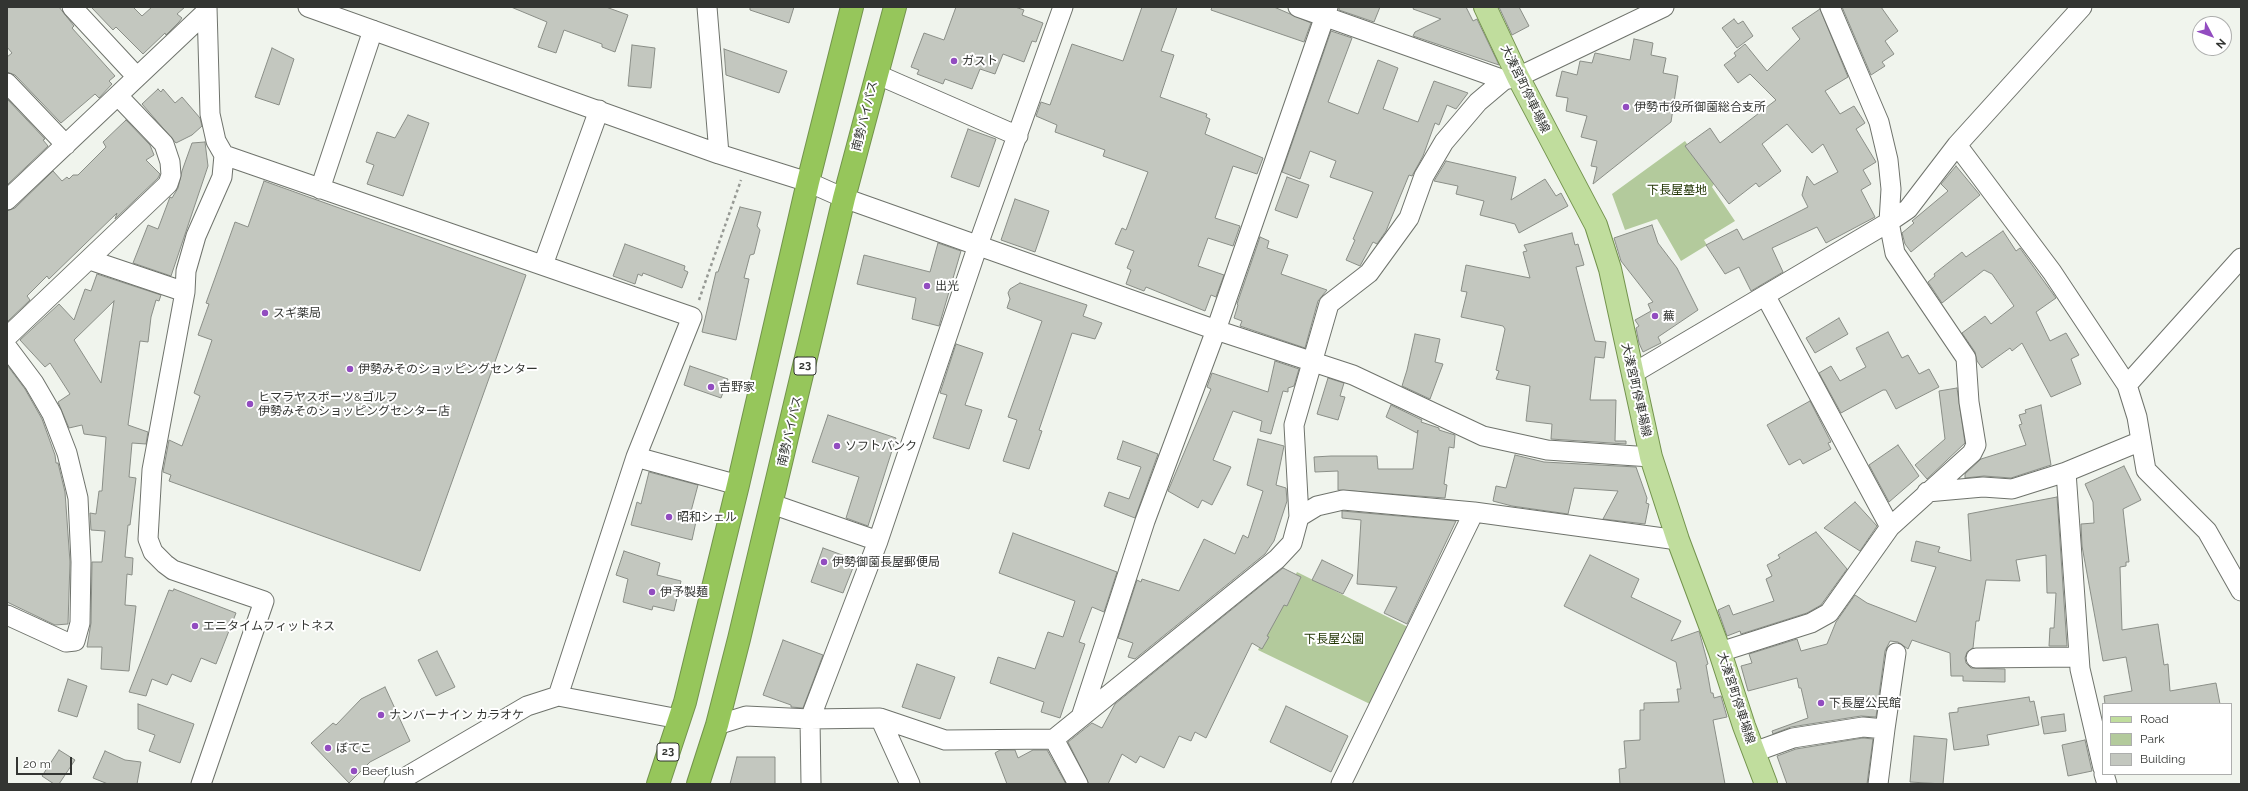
<!DOCTYPE html>
<html>
<head>
<meta charset="utf-8">
<style>
	body { margin:0 }
	#map { position:relative; width:2248px; height:791px; overflow:hidden; background:#f0f4ed; font-family:Raleway,sans-serif }
	canvas { display:block }
	.frame { position:absolute; inset:0; border:8px solid #333532; pointer-events:none }
	.legend { position:absolute; left:2102px; top:703px; width:130px; height:72px; box-sizing:border-box; background:#fff; border:1px solid #adaead; margin:0; padding:5px 7px; list-style:none; font-size:12px; color:#333532 }
	.legend li { display:flex; align-items:center; gap:8px; height:20px }
	.legend b { width:20px; border:1px solid #adaead }
	.north { position:absolute; left:2192px; top:16px; width:40px; height:40px; box-sizing:border-box; background:#fff; border:1px solid #adaead; border-radius:50%; rotate:131deg; font-size:11px; font-weight:700; line-height:16px; text-align:center; color:#333532 }
	.north::after { content:''; display:block; margin:auto; width:14px; height:18px; background:#924cc0; clip-path:polygon(50% 0,100% 100%,50% 72%,0 100%) }
	.scale { position:absolute; left:16px; top:757px; width:56px; height:18px; box-sizing:border-box; border:2px solid #333532; border-top:0; padding-left:5px; font-size:12px; line-height:14px; white-space:nowrap; color:#333532; -webkit-text-stroke:3px #fff; paint-order:stroke }
</style>
</head>
<body>
<div id="map">
<canvas width="2248" height="791"></canvas>
<div class="frame"></div>
<ul class="legend">
<li><b style="height:5px;background:#c0dd9d"></b>Road</li>
<li><b style="height:11px;background:#b3ca9c"></b>Park</li>
<li><b style="height:11px;background:#c3c7bf"></b>Building</li>
</ul>
<div class="north">N</div>
<div class="scale">20 m</div>
</div>
<script>
const c = document.querySelector('canvas').getContext('2d');
c.lineJoin = 'round';
function fill(path, color) { c.fillStyle = color; c.fill(path, 'evenodd'); }
const toPath = rows => new Path2D(rows.map(r => 'M' + r).join(''));
function strokePath(path, color, width, dash) { c.strokeStyle = color; c.lineWidth = width; c.lineCap = dash ? 'butt' : 'round'; c.setLineDash(dash || []); c.stroke(path); }
function drawText(font, color, halo, rows, align = 'center') {
  c.font = font + ' Raleway,"Noto Sans JP",sans-serif'; c.lineWidth = 4; c.setLineDash([]); c.textBaseline = 'middle'; c.strokeStyle = halo; c.fillStyle = color; for (const [text, x, y, turn = 0] of rows) {
    c.save(); c.translate(x, y); c.rotate((+turn || 0) * Math.PI / 180); c.textAlign = isNaN(turn) ? turn : align; if (halo) c.strokeText(text, 0, 0); c.fillText(text, 0, 0); c.restore();
  }
}
fill(toPath([
	[1685,141,1714,184,1712,187,1735,221,1704,240,1707,245,1681,261,1657,219,1625,230,1612,194],
	[1297,572,1410,628,1372,705,1258,650]
]), '#b3ca9c');
const building = toPath([
	[7,7,59,7,74,26,72,28,115,76,109,81,112,84,99,98,95,94,61,123,15,75,7,72,7,57,12,53,7,47,7,7],
	[91,7,133,7,142,16,152,7,185,7,177,14,182,18,179,22,166,35,165,33,143,54,116,27,113,30,91,7],
	[511,7,606,7,628,15,615,52,602,47,602,44,564,30,556,53,538,47,547,22,511,7],
	[750,7,794,7,789,23,750,10,750,7],
	[956,7,1015,7,1024,10,1022,15,1043,23,1036,42,1032,41,1024,62,1003,54,995,74,980,69,972,89,945,79,943,84,917,74,919,70,911,67,924,33,944,40,956,7],
	[1142,7,1177,7,1161,51,1174,55,1160,97,1207,114,1206,117,1210,119,1205,134,1263,158,1257,174,1233,166,1215,218,1240,226,1233,246,1208,238,1198,266,1224,275,1216,297,1211,295,1205,311,1146,287,1144,291,1126,284,1131,270,1127,268,1134,251,1115,244,1122,228,1126,230,1148,172,1103,156,1105,150,1055,132,1057,125,1036,116,1041,102,1050,105,1072,44,1123,61,1142,7],
	[1212,7,1274,7,1311,23,1304,42,1211,10,1212,7],
	[1339,7,1380,7,1374,22,1339,10,1339,7],
	[1414,7,1466,7,1473,21,1477,19,1499,65,1413,36,1415,32,1441,19,1413,9,1414,7],
	[1499,7,1519,7,1529,26,1512,35,1499,7],
	[1842,7,1881,7,1898,31,1885,41,1894,54,1882,62,1885,66,1871,75,1842,7],
	[1820,9,1848,77,1825,91,1840,114,1854,106,1865,123,1856,129,1876,162,1863,170,1871,184,1861,190,1875,217,1826,243,1817,227,1772,248,1783,272,1751,291,1739,267,1725,274,1706,245,1737,229,1743,240,1808,207,1802,195,1807,176,1814,185,1838,172,1823,144,1812,153,1787,124,1762,144,1781,171,1759,187,1756,183,1729,204,1685,146,1710,128,1720,143,1776,100,1750,74,1738,83,1724,65,1736,56,1734,53,1745,44,1767,71,1800,39,1792,28,1820,9],
	[1734,19,1738,24,1743,21,1753,36,1737,48,1722,28,1734,19],
	[1331,31,1352,38,1328,102,1358,114,1378,60,1398,68,1383,109,1418,122,1434,81,1468,93,1456,109,1447,105,1439,125,1435,123,1423,156,1412,176,1409,175,1386,231,1377,244,1373,242,1360,266,1346,260,1355,240,1353,239,1373,192,1330,177,1336,161,1310,151,1300,179,1282,172,1331,31],
	[1634,39,1653,43,1651,55,1666,58,1663,73,1678,76,1671,122,1593,184,1597,167,1591,166,1597,141,1581,137,1587,116,1566,111,1568,98,1556,96,1562,71,1577,75,1580,61,1592,63,1595,53,1630,60,1634,39],
	[632,45,655,48,651,88,628,86,632,45],
	[272,48,294,59,279,105,255,97,272,48],
	[724,49,787,71,779,93,726,75,724,49],
	[158,89,161,92,163,89,175,103,182,97,200,118,202,126,192,135,176,143,142,104,158,89],
	[7,99,45,139,43,140,48,146,7,185,7,99],
	[408,115,429,123,403,196,367,184,374,165,366,162,377,132,395,138,408,115],
	[126,120,150,145,154,155,146,160,160,174,158,178,115,219,117,213,49,279,47,276,27,296,30,300,7,322,7,211,15,208,53,171,62,181,67,177,69,179,73,175,78,175,106,147,103,142,126,120],
	[968,129,996,139,979,187,951,177,968,129],
	[205,142,208,166,171,276,133,263,148,225,158,229,170,197,172,198,178,188,182,171,192,143,205,142],
	[1446,161,1516,177,1511,200,1545,179,1556,196,1561,193,1568,206,1519,233,1515,224,1480,215,1484,201,1456,194,1458,186,1434,181,1446,161],
	[1956,166,1980,195,1911,252,1905,244,1902,233,1914,223,1912,221,1948,191,1941,184,1956,166],
	[1287,177,1309,185,1297,218,1275,210,1287,177],
	[264,181,526,275,420,571,169,481,171,475,163,472,169,440,182,446,200,396,194,393,212,340,198,335,209,304,206,303,235,222,248,227,264,181],
	[1015,199,1049,211,1035,252,1001,240,1015,199],
	[740,207,761,212,757,226,760,230,754,254,750,255,744,278,749,279,736,340,702,332,716,272,718,272,740,207],
	[1652,225,1658,243,1677,268,1698,310,1658,337,1661,343,1643,352,1639,343,1636,328,1639,326,1635,320,1651,311,1648,304,1653,302,1621,261,1614,238,1652,225],
	[2003,231,2016,251,2020,248,2056,298,2036,312,2050,341,2066,333,2079,355,2071,359,2081,384,2051,397,2022,343,2012,351,2010,348,1982,368,1977,361,1975,352,1962,333,1985,316,1991,324,2014,306,1992,274,1984,270,1942,303,1928,282,1935,276,1934,274,1962,252,1966,257,2003,231],
	[1572,233,1575,245,1578,244,1584,265,1576,267,1595,341,1606,342,1604,358,1595,357,1590,400,1616,400,1615,441,1626,441,1626,444,1551,439,1552,424,1526,421,1530,386,1496,379,1499,371,1496,370,1505,329,1503,326,1461,317,1467,292,1461,291,1466,265,1530,278,1523,252,1527,251,1524,245,1572,233],
	[1260,237,1269,241,1267,248,1288,255,1281,274,1327,290,1318,301,1305,348,1240,326,1242,321,1234,318,1238,305,1237,304,1260,237],
	[938,243,961,251,939,326,912,319,916,298,857,284,864,255,930,272,938,243],
	[625,244,685,266,684,270,688,272,682,288,643,273,642,276,638,274,635,284,613,276,625,244],
	[97,274,161,295,159,301,156,300,151,317,148,342,140,341,128,425,148,432,146,444,132,443,129,477,136,478,130,525,128,525,125,557,133,558,132,575,127,574,125,605,136,606,129,671,101,669,102,647,87,647,91,623,92,562,102,562,105,531,91,530,90,513,96,514,99,491,102,491,106,437,84,434,82,425,69,428,58,402,70,394,50,363,45,367,20,340,59,304,74,320,85,289,91,291,97,274],
	[114,301,101,383,74,340,114,301],
	[1020,283,1087,305,1083,316,1102,323,1095,339,1072,333,1039,430,1042,431,1029,469,1003,461,1017,420,1008,417,1042,321,1007,308,1010,299,1008,293,1010,289,1020,283],
	[1839,318,1848,334,1815,353,1806,338,1839,318],
	[1888,332,1902,358,1908,355,1919,374,1929,369,1939,387,1896,409,1886,390,1883,390,1841,413,1819,373,1831,366,1840,381,1866,367,1856,348,1888,332],
	[1415,334,1440,339,1435,362,1443,364,1430,399,1402,386,1407,370,1415,334],
	[956,344,983,353,965,405,982,410,969,449,933,438,947,395,940,393,956,344],
	[1275,361,1299,369,1294,386,1288,388,1288,392,1283,391,1271,434,1260,431,1262,421,1233,411,1213,460,1231,467,1212,505,1202,500,1198,508,1168,491,1211,389,1207,387,1212,373,1268,392,1275,361],
	[7,365,25,389,42,419,55,455,56,463,58,463,65,492,70,562,68,624,55,625,7,602,7,365],
	[690,366,728,379,721,398,684,385,690,366],
	[1328,378,1344,383,1340,396,1345,397,1338,420,1317,414,1328,378],
	[1957,388,1965,443,1927,479,1915,465,1945,439,1939,391,1957,388],
	[1810,401,1831,442,1828,443,1831,449,1803,464,1800,459,1789,465,1767,425,1810,401],
	[1391,405,1422,420,1421,422,1439,428,1439,430,1455,435,1454,448,1449,447,1444,484,1447,485,1445,498,1338,490,1338,471,1315,472,1314,457,1331,456,1377,456,1378,469,1413,469,1418,430,1417,433,1386,417,1391,405],
	[2041,405,2051,465,2011,478,1984,476,1965,478,1965,474,1981,459,2026,445,2019,425,2022,424,2019,415,2026,413,2025,410,2041,405],
	[828,415,896,438,868,526,846,518,859,477,812,462,828,415],
	[1258,439,1284,446,1276,485,1286,488,1287,501,1274,541,1265,554,1135,659,1128,657,1133,643,1118,638,1137,580,1141,582,1142,579,1179,591,1204,539,1235,554,1243,535,1248,538,1263,491,1247,485,1258,439],
	[1123,441,1158,454,1135,518,1104,506,1109,492,1129,499,1141,467,1117,459,1123,441],
	[1898,445,1919,476,1889,502,1869,465,1898,445],
	[1515,455,1544,462,1636,467,1647,498,1646,503,1649,504,1645,524,1603,519,1618,491,1574,488,1568,514,1512,506,1493,501,1496,486,1506,488,1515,455],
	[2124,466,2141,500,2123,509,2129,562,2126,562,2126,566,2120,567,2122,630,2158,624,2164,665,2168,664,2170,691,2216,683,2220,704,2105,704,2104,696,2132,691,2126,657,2103,661,2082,546,2081,524,2094,523,2093,502,2085,484,2124,466],
	[649,472,698,485,690,515,697,517,692,540,631,525,637,502,641,504,649,472],
	[2057,497,2067,646,2049,646,2050,628,2054,628,2056,593,2047,593,2046,555,2016,560,2020,581,1986,580,1979,621,1976,621,1973,648,1967,652,1965,658,1966,663,1971,668,2005,669,2005,682,1963,681,1963,676,1951,676,1950,653,1912,640,1908,649,1898,642,1890,641,1885,651,1876,717,1861,716,1791,727,1773,734,1772,731,1808,718,1801,688,1799,688,1797,678,1748,691,1741,666,1752,663,1749,654,1797,639,1801,651,1827,644,1836,622,1855,595,1867,603,1916,622,1936,567,1911,561,1916,541,1940,547,1938,552,1971,561,1968,514,2057,497],
	[1855,502,1877,526,1860,551,1824,528,1855,502],
	[1342,511,1456,521,1407,624,1384,613,1397,587,1357,584,1361,520,1342,518,1342,511],
	[1816,532,1847,569,1821,605,1807,613,1741,634,1740,631,1727,636,1718,610,1729,605,1733,615,1774,601,1766,579,1772,576,1767,565,1780,558,1778,555,1816,532],
	[1013,533,1117,572,1104,612,1092,607,1079,642,1085,644,1060,718,1041,712,1044,702,990,683,998,657,1035,669,1048,632,1063,637,1075,601,999,573,1013,533],
	[823,548,856,560,843,593,811,582,823,548],
	[624,551,660,563,657,575,681,581,674,611,653,606,652,610,623,602,628,579,616,575,624,551],
	[1590,555,1639,579,1631,597,1681,621,1671,641,1699,631,1708,664,1706,665,1711,693,1713,693,1714,698,1721,696,1727,717,1713,720,1725,784,1620,784,1619,769,1626,768,1624,741,1640,740,1640,710,1644,710,1644,703,1679,702,1677,689,1681,689,1676,662,1564,606,1590,555],
	[1322,560,1353,575,1343,594,1312,580,1322,560],
	[1283,568,1301,577,1287,606,1284,605,1267,636,1269,637,1262,649,1252,643,1206,738,1195,732,1191,741,1179,736,1164,768,1140,756,1136,763,1122,754,1108,784,1089,784,1068,742,1092,723,1102,728,1115,704,1283,568],
	[174,589,236,613,216,664,201,658,191,682,172,674,167,685,152,679,146,696,129,692,169,590,173,591,174,589],
	[783,640,823,655,803,708,791,707,791,705,763,695,783,640],
	[437,651,455,687,436,696,418,660,437,651],
	[917,664,955,677,940,719,902,707,917,664],
	[68,679,87,686,77,717,58,711,68,679],
	[385,687,410,741,370,762,349,783,311,743,333,723,336,725,361,699,385,687],
	[2029,697,2030,702,2034,701,2039,725,1987,735,1989,745,1954,750,1949,713,1958,712,1958,708,2029,697],
	[138,704,194,724,180,763,149,751,155,735,138,729,138,704],
	[1286,706,1348,736,1331,772,1270,742,1286,706],
	[2064,714,2066,731,2044,734,2041,717,2064,714],
	[1914,736,1947,739,1943,784,1910,782,1914,736],
	[1863,738,1873,739,1867,784,1787,784,1777,756,1796,749,1863,738],
	[2085,740,2092,771,2068,776,2062,745,2085,740],
	[59,750,75,760,59,784,54,784,42,776,59,750],
	[1000,750,1015,750,1018,758,1033,750,1047,750,1066,784,1007,784,995,753,1000,750],
	[105,751,125,760,141,762,137,784,108,784,93,778,105,751],
	[737,757,775,757,775,784,730,784,737,757]
]);
fill(building, '#c3c7bf');
strokePath(building, '#8a8e87', 1);
const minor = toPath([
	[72,7,137,77],
	[308,7,719,154,808,182,844,198,1216,330,1353,375,1483,436,1547,450,1651,457],
	[707,7,719,154],
	[1298,7,1504,80,1518,77,1664,7],
	[876,74,1018,136],
	[7,83,66,145],
	[1957,145,2052,272,2127,385,2137,417,2146,470,2207,531,2241,591],
	[224,155,692,317,636,457,558,696],
	[320,189,373,30],
	[7,200,207,11],
	[90,260,185,292],
	[543,265,599,110],
	[1765,295,1890,527],
	[7,337,168,184,171,175,170,162,164,144,118,96],
	[7,347,34,383,52,414,67,453,78,498,81,562,80,623,75,641,66,642,7,615],
	[1632,374,1889,222,1908,209,1957,145,2082,7],
	[2127,385,2241,258],
	[636,457,738,485],
	[1927,492,1983,487,2012,489,2066,472],
	[772,504,878,541],
	[1299,517,1294,425,1329,304,1369,273,1409,218,1424,176,1444,142,1478,102,1504,80],
	[1720,652,1811,623,1829,613,1890,527,1972,453,1976,445,1969,402,1966,358,1895,253,1889,222,1891,189,1888,160,1879,122,1830,7],
	[1976,658,2079,657],
	[1082,714,1145,521,1216,330,1328,7],
	[880,718,910,784],
	[717,725,746,716,810,719,880,718,945,740,1054,739,1277,559,1292,543,1299,517,1317,506,1343,500,1474,512,1678,540],
	[1885,729,1896,653],
	[1054,739,1078,784],
	[1754,752,1793,738,1863,727,1885,729,1878,784],
	[2103,768,2080,669,2066,472,2141,441],
	[2104,774,2107,784],
	[201,784,264,601,173,570,165,564,153,552,148,539,152,470,185,292,186,271,196,236,222,177,224,155,216,141,210,114,207,7],
	[394,784,527,706,558,696,679,719],
	[811,784,810,719,878,541,978,245,1063,7],
	[1341,784,1474,512]
]);
const major = toPath([
	[1485,7,1518,77,1596,225,1610,269,1651,457,1678,540,1720,652,1744,726,1766,784]
]);
const highway = toPath([
	[658,784,685,702,738,485,808,182,852,7],
	[698,784,717,725,739,639,844,198,895,7]
]);
strokePath(minor, '#6f736c', 21);
strokePath(major, '#73934d', 24);
strokePath(highway, '#73934d', 24);
strokePath(toPath([
	[699,300,741,180]
]), '#969994', 2.5, [3, 3]);
strokePath(minor, '#fff', 19);
strokePath(major, '#c0dd9d', 22);
strokePath(highway, '#96c65b', 22);
for (const [x, y, r, color] of [
	[954,61,4,"#924cc0"],
	[1626,107,4,"#924cc0"],
	[927,286,4,"#924cc0"],
	[265,313,4,"#924cc0"],
	[1655,316,4,"#924cc0"],
	[350,369,4,"#924cc0"],
	[711,387,4,"#924cc0"],
	[250,404,4,"#924cc0"],
	[837,446,4,"#924cc0"],
	[669,517,4,"#924cc0"],
	[824,562,4,"#924cc0"],
	[652,592,4,"#924cc0"],
	[195,626,4,"#924cc0"],
	[1821,703,4,"#924cc0"],
	[381,715,4,"#924cc0"],
	[328,748,4,"#924cc0"],
	[354,771,4,"#924cc0"]
]) { const dot = new Path2D(); dot.arc(x, y, r, 0, 2 * Math.PI); c.fillStyle = color; c.fill(dot); strokePath(dot, '#fff', 1.5); }
for (const [x, y, w] of [
	[805,366,22],
	[668,752,22]
]) { const box = new Path2D(); box.roundRect(x - w / 2, y - 9, w, 18, 3); c.fillStyle = '#fff'; c.fill(box); strokePath(box, '#333532', 1); }
drawText('bold 11px', '#333532', null, [
	["23",805,366],
	["23",668,752]
]);
drawText('12px', '#333532', '#fff', [
	["ガスト",962,61],
	["伊勢市役所御薗総合支所",1634,107],
	["出光",935,286],
	["スギ薬局",273,313],
	["蕪",1663,316],
	["伊勢みそのショッピングセンター",358,369],
	["吉野家",719,387],
	["ヒマラヤスポーツ&ゴルフ",258,397],
	["伊勢みそのショッピングセンター店",258,411],
	["ソフトバンク",845,446],
	["昭和シェル",677,517],
	["伊勢御薗長屋郵便局",832,562],
	["伊予製麺",660,592],
	["エニタイムフィットネス",203,626],
	["下長屋公民館",1829,703],
	["ナンバーナイン カラオケ",389,715],
	["ぼてこ",336,748],
	["Beef lush",362,771]
], 'left');
drawText('12px', '#333532', '#fff', [
	["大湊宮町停車場線",1525,89,64],
	["南勢バイパス",865,116,-76],
	["大湊宮町停車場線",1636,390,77],
	["南勢バイパス",790,431,-77],
	["大湊宮町停車場線",1736,698,72]
]);
drawText('12px', '#1f3300', '#fff', [
	["下長屋墓地",1677,190],
	["下長屋公園",1334,639]
]);
</script>
</body>
</html>
